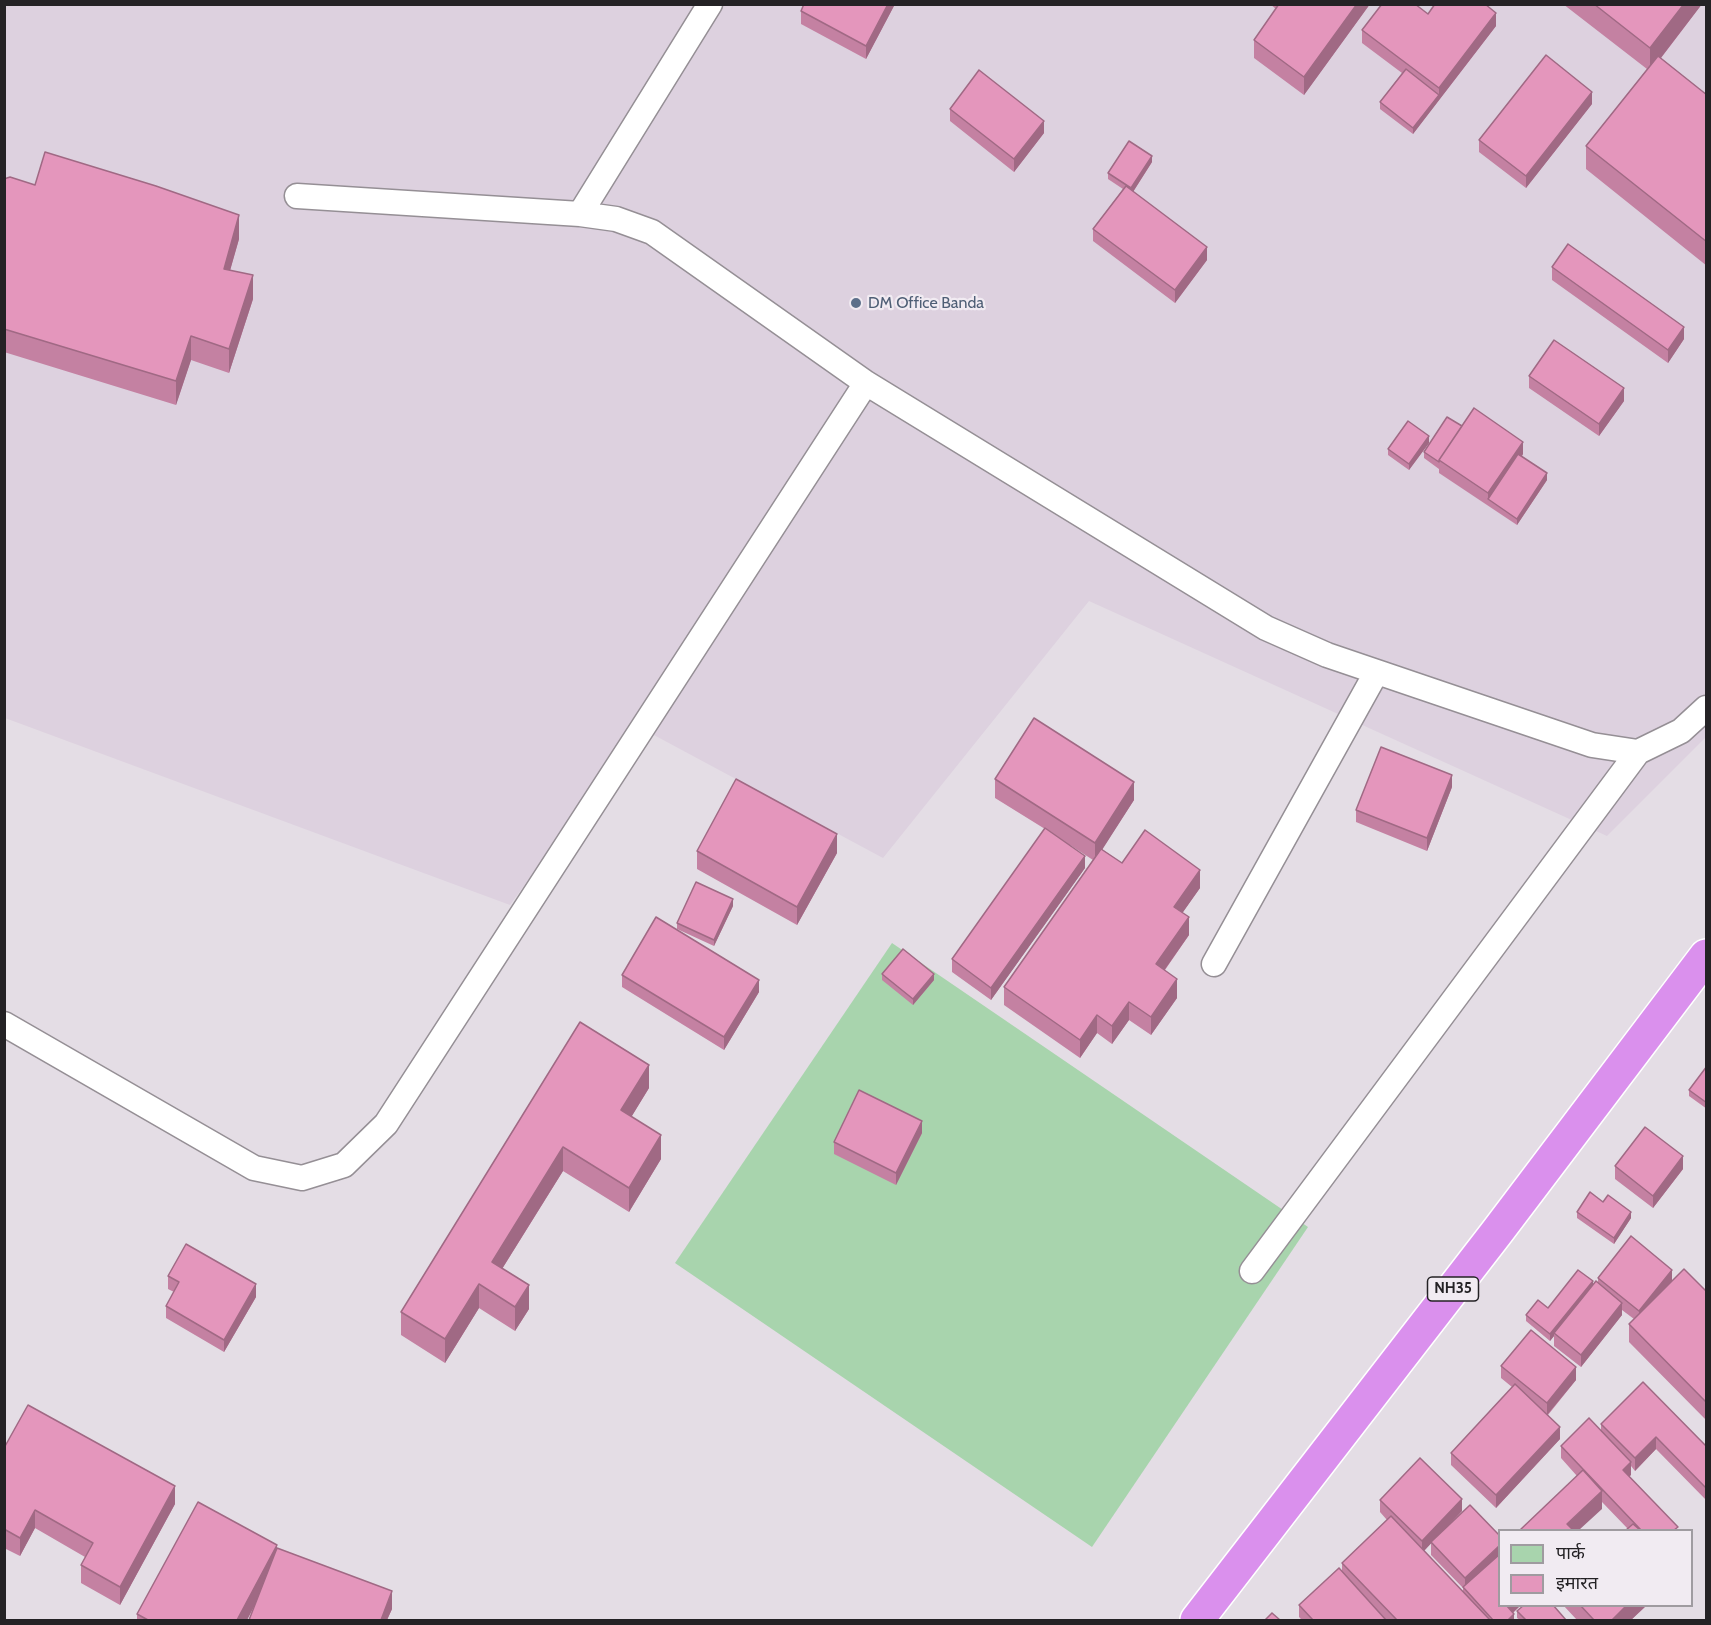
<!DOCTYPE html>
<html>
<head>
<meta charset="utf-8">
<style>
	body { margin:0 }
	#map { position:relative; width:1711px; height:1625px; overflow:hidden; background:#e4dde5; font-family:Cabin,"Noto Sans Devanagari",sans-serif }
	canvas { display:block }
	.frame { position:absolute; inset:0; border:6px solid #242225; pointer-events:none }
	.legend { position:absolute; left:1498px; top:1529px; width:195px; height:78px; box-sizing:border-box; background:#f1ebf2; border:2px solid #9f9ba0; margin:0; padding:8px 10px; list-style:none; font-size:18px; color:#242225 }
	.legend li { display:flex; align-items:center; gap:12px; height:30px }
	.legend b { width:30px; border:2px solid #9f9ba0 }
</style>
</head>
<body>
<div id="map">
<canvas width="1711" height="1625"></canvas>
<div class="frame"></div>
<ul class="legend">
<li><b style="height:16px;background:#a8d4ad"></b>पार्क</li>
<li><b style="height:16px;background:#e496bc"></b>इमारत</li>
</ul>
</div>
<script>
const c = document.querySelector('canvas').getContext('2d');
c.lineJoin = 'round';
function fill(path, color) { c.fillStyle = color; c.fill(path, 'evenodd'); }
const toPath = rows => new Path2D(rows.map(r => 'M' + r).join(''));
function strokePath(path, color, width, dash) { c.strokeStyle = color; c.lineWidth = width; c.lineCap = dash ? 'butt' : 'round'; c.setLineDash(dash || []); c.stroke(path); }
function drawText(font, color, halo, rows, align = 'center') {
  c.font = font + ' Cabin,sans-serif'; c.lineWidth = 4.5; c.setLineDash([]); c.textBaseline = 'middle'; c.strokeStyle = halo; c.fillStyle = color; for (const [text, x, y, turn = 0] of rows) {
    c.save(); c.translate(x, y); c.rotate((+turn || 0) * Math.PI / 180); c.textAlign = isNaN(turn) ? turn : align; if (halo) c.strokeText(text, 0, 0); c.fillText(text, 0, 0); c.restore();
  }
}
fill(toPath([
	[4,5,1706,5,1706,737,1607,836,1089,601,883,858,639,727,510,905,5,718]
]), '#ddd1df');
fill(toPath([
	[892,943,1308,1227,1092,1547,675,1263]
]), '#a8d4ad');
const lane = toPath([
	[297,196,580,214,616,219,652,232,866,383,1266,628,1327,655,1592,745,1638,752,1681,731,1706,708],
	[580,214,710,4],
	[1214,964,1376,673],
	[4,1024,254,1168,302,1178,344,1165,386,1124,866,383],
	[1252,1271,1638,752]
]);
const highway = toPath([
	[1197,1620,1497,1232,1706,956]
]);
strokePath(lane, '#958f95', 27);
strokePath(highway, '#fff', 36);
strokePath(lane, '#fff', 24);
strokePath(highway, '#da90ed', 33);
fill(toPath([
	[804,4,895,4,866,59,801,24,801,11],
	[1270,4,1370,4,1304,95,1254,58,1254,40,1276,9],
	[1563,4,1702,4,1661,58,1707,95,1707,266,1586,169,1586,146,1647,69],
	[1428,14,1496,26,1413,134,1380,109,1380,102,1402,73,1362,43,1362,30],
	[1592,104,1526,188,1479,152,1479,140],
	[950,109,1044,133,1014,172,950,121],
	[1152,162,1133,192,1207,260,1175,303,1093,241,1093,229,1123,189,1108,179,1108,173],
	[4,179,35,185,239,239,230,270,253,299,229,373,191,360,176,405,4,352],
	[1552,267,1684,339,1668,363,1552,280],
	[1529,376,1624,401,1599,436,1529,388],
	[1462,426,1523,454,1522,456,1547,480,1517,525,1439,473,1439,469,1424,458,1424,452],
	[1429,443,1409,470,1388,455,1388,449],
	[995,779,1134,800,1102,849,1122,863,1200,888,1182,913,1189,935,1165,970,1177,998,1151,1035,1129,1020,1112,1044,1097,1033,1080,1058,1004,1005,1004,987,1093,860,1070,845,1085,868,991,1000,952,972,952,959,1045,829,995,798],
	[1452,787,1427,851,1356,822,1356,810],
	[697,851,837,853,797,925,697,869],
	[733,906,714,946,677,929,677,923],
	[882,974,934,980,913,1005,882,980],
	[622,975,759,992,724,1050,622,987],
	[580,1022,649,1088,631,1117,661,1159,629,1212,563,1171,502,1269,529,1309,515,1331,479,1308,445,1363,401,1335,401,1312],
	[1707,1066,1707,1109,1689,1096,1689,1090],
	[922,1133,896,1185,834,1154,834,1142],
	[1615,1166,1683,1169,1653,1208,1615,1179],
	[1603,1202,1631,1218,1614,1244,1577,1218,1577,1212],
	[168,1276,256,1297,224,1352,166,1318,166,1306,174,1292,168,1289],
	[1598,1278,1672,1282,1707,1292,1707,1421,1629,1342,1629,1324,1634,1319,1622,1310,1622,1315,1581,1367,1554,1346,1554,1336,1550,1341,1526,1321,1526,1315,1548,1308,1593,1284,1598,1283],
	[1501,1366,1576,1380,1548,1415,1560,1439,1496,1508,1451,1465,1451,1453,1512,1387,1501,1378],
	[1601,1424,1707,1447,1707,1501,1656,1449,1635,1471,1631,1466,1631,1475,1629,1476,1678,1530,1628,1529,1602,1502,1602,1509,1577,1476,1561,1458,1561,1446,1601,1431],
	[4,1448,175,1504,120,1605,81,1583,81,1565,85,1557,35,1528,20,1556,4,1548],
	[1380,1500,1462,1511,1438,1537,1521,1605,1513,1613,1514,1620,1302,1620,1299,1617,1299,1605,1342,1571,1342,1563,1387,1520,1380,1512],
	[1431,1543,1431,1555,1463,1588,1463,1592,1424,1551],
	[277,1548,392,1609,387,1620,249,1620,255,1604,247,1620,137,1620,137,1614],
	[1563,1605,1647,1605,1631,1620,1577,1620],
	[1517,1611,1566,1620,1520,1620,1517,1618]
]), '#c481a2');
fill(toPath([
	[888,4,895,4,866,59,866,46],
	[1357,4,1370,4,1304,95,1304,77],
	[1684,4,1702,4,1650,72,1650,48],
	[1496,13,1496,26,1413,134,1413,128,1439,95,1439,88],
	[1592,92,1592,104,1526,188,1526,176],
	[1044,121,1044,133,1014,172,1014,159],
	[1152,156,1152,162,1131,195,1131,188],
	[239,215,239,239,224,292,224,269],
	[1207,247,1207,260,1175,303,1175,290],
	[253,275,253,299,229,373,229,349],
	[1684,327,1684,339,1668,363,1668,350],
	[191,336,191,360,176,405,176,381],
	[1624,388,1624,401,1599,436,1599,424],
	[1429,436,1429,443,1409,470,1409,464],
	[1523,442,1523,454,1491,501,1488,499,1488,493],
	[1547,473,1547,480,1517,525,1517,519],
	[1452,775,1452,787,1427,851,1427,838],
	[1134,782,1134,800,1095,861,1095,843],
	[837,834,837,853,797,925,797,907],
	[1085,856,1085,868,991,1000,991,988],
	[1200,870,1200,888,1174,925,1174,907],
	[733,899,733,906,714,946,714,940],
	[1189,917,1189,935,1156,982,1156,964],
	[934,974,934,980,913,1005,913,999],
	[1177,979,1177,998,1151,1035,1151,1017],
	[759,980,759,992,724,1050,724,1037],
	[1129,1002,1129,1020,1112,1044,1112,1026],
	[1097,1015,1097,1033,1080,1058,1080,1040],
	[649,1065,649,1088,621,1134,621,1110],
	[922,1121,922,1133,896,1185,896,1173],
	[661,1135,661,1159,629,1212,629,1188],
	[563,1147,563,1171,492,1285,492,1262],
	[1683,1156,1683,1169,1653,1208,1653,1196],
	[1631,1212,1631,1218,1614,1244,1614,1238],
	[1672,1270,1672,1282,1639,1323,1639,1311],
	[1593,1281,1593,1287,1554,1333,1554,1336,1550,1341,1550,1334],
	[256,1284,256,1297,224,1352,224,1340],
	[479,1284,479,1308,445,1363,445,1339],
	[529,1285,529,1309,515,1331,515,1307],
	[1622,1303,1622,1315,1581,1367,1581,1355],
	[1576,1367,1576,1380,1547,1415,1547,1403],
	[1560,1427,1560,1439,1496,1508,1496,1495],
	[1656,1437,1656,1449,1635,1471,1635,1458],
	[1631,1462,1631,1475,1623,1482,1623,1470],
	[175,1486,175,1504,120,1605,120,1587],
	[1602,1491,1602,1509,1579,1530,1567,1530,1567,1524],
	[1462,1499,1462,1511,1422,1553,1422,1541],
	[35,1510,35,1528,20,1556,20,1538],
	[277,1545,277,1563,247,1620,237,1620],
	[1500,1545,1500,1558,1465,1590,1465,1578],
	[392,1591,392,1609,387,1620,381,1620],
	[1507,1605,1521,1605,1507,1618],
	[1627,1605,1647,1605,1631,1620,1612,1620],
	[1514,1614,1514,1620,1508,1620]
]), '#a06984');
const building = toPath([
	[804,4,888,4,866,46,801,11,804,4],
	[1279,4,1357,4,1304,77,1254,40,1279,4],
	[1382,4,1415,4,1428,14,1435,4,1485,4,1496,13,1439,88,1362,30,1382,4],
	[1594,4,1684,4,1650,48,1594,4],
	[1546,55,1592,92,1526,176,1479,140,1546,55],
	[1658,56,1707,95,1707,242,1586,146,1658,56],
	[1406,69,1439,95,1413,128,1380,102,1406,69],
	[979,70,1044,121,1014,159,950,109,979,70],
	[1129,141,1152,156,1131,188,1108,173,1129,141],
	[45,152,156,186,239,215,224,269,253,275,229,349,191,336,176,381,4,329,4,179,10,177,35,185,45,152],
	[1126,186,1207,247,1175,290,1093,229,1126,186],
	[1568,244,1684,327,1668,350,1552,267,1568,244],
	[1554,340,1624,388,1599,424,1529,376,1554,340],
	[1474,408,1523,442,1488,493,1439,460,1474,408],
	[1447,417,1462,426,1439,460,1439,462,1424,452,1447,417],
	[1408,421,1429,436,1409,464,1388,449,1408,421],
	[1518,454,1547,473,1517,519,1488,499,1518,454],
	[1034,718,1134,782,1095,843,995,779,1034,718],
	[1381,747,1452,775,1427,838,1356,810,1381,747],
	[736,779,837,834,797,907,697,851,736,779],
	[1045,828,1085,856,991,988,952,959,1045,828],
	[1145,830,1200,870,1174,907,1189,917,1156,964,1177,979,1151,1017,1129,1002,1112,1026,1097,1015,1080,1040,1004,987,1101,849,1122,863,1145,830],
	[696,882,733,899,714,940,677,923,696,882],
	[656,917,759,980,724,1037,622,975,656,917],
	[903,949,934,974,913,999,882,974,903,949],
	[580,1022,649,1065,621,1110,661,1135,629,1188,563,1147,492,1262,529,1285,515,1307,479,1284,445,1339,401,1312,580,1022],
	[1707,1066,1707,1103,1689,1090,1707,1066],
	[859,1090,922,1121,896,1173,834,1142,859,1090],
	[1645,1127,1683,1156,1653,1196,1615,1166,1645,1127],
	[1590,1192,1603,1202,1608,1195,1631,1212,1614,1238,1577,1212,1590,1192],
	[1631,1236,1672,1270,1639,1311,1598,1278,1631,1236],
	[186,1244,256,1284,224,1340,166,1306,179,1282,168,1276,186,1244],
	[1684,1269,1707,1292,1707,1403,1629,1324,1684,1269],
	[1578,1270,1593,1281,1550,1334,1526,1315,1538,1300,1548,1308,1578,1270],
	[1596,1281,1622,1303,1581,1355,1554,1333,1596,1281],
	[1531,1330,1576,1367,1547,1403,1501,1366,1531,1330],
	[1643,1382,1707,1447,1707,1489,1656,1437,1635,1458,1601,1424,1643,1382],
	[1515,1384,1560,1427,1496,1495,1451,1453,1515,1384],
	[28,1405,175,1486,120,1587,81,1565,93,1543,35,1510,20,1538,4,1529,4,1448,28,1405],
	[1589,1418,1631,1462,1623,1470,1678,1527,1674,1530,1641,1530,1561,1446,1589,1418],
	[1420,1458,1462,1499,1422,1541,1380,1500,1420,1458],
	[1583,1470,1602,1491,1567,1524,1573,1530,1520,1530,1583,1470],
	[198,1502,277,1545,237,1620,148,1620,137,1614,198,1502],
	[1470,1505,1500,1536,1500,1545,1465,1578,1431,1542,1470,1505],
	[1391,1516,1490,1620,1397,1620,1342,1563,1391,1516],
	[1633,1524,1640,1530,1626,1530,1633,1524],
	[277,1548,392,1591,381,1620,249,1620,277,1548],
	[1500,1554,1500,1605,1507,1605,1507,1606,1514,1614,1508,1620,1493,1620,1463,1587,1500,1554],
	[1339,1568,1386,1620,1313,1620,1299,1605,1339,1568],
	[1524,1605,1553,1605,1566,1620,1526,1620,1517,1611,1524,1605],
	[1580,1605,1627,1605,1612,1620,1594,1620,1580,1605],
	[1272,1613,1280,1620,1265,1620,1272,1613]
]);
fill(building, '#e496bc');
strokePath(building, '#a06984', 1.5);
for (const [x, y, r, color] of [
	[856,303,6,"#5c6f8a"]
]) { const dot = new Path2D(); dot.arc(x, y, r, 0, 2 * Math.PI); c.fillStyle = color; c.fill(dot); strokePath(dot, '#f1ebf2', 2); }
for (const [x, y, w] of [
	[1453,1289,51]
]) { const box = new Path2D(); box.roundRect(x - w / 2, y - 12, w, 24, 4.5); c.fillStyle = '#f1ebf2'; c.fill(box); strokePath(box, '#242225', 1.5); }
drawText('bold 15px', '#242225', null, [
	["NH35",1453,1289]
]);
drawText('16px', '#4e5e75', '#f1ebf2', [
	["DM Office Banda",868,303]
], 'left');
</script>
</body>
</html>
